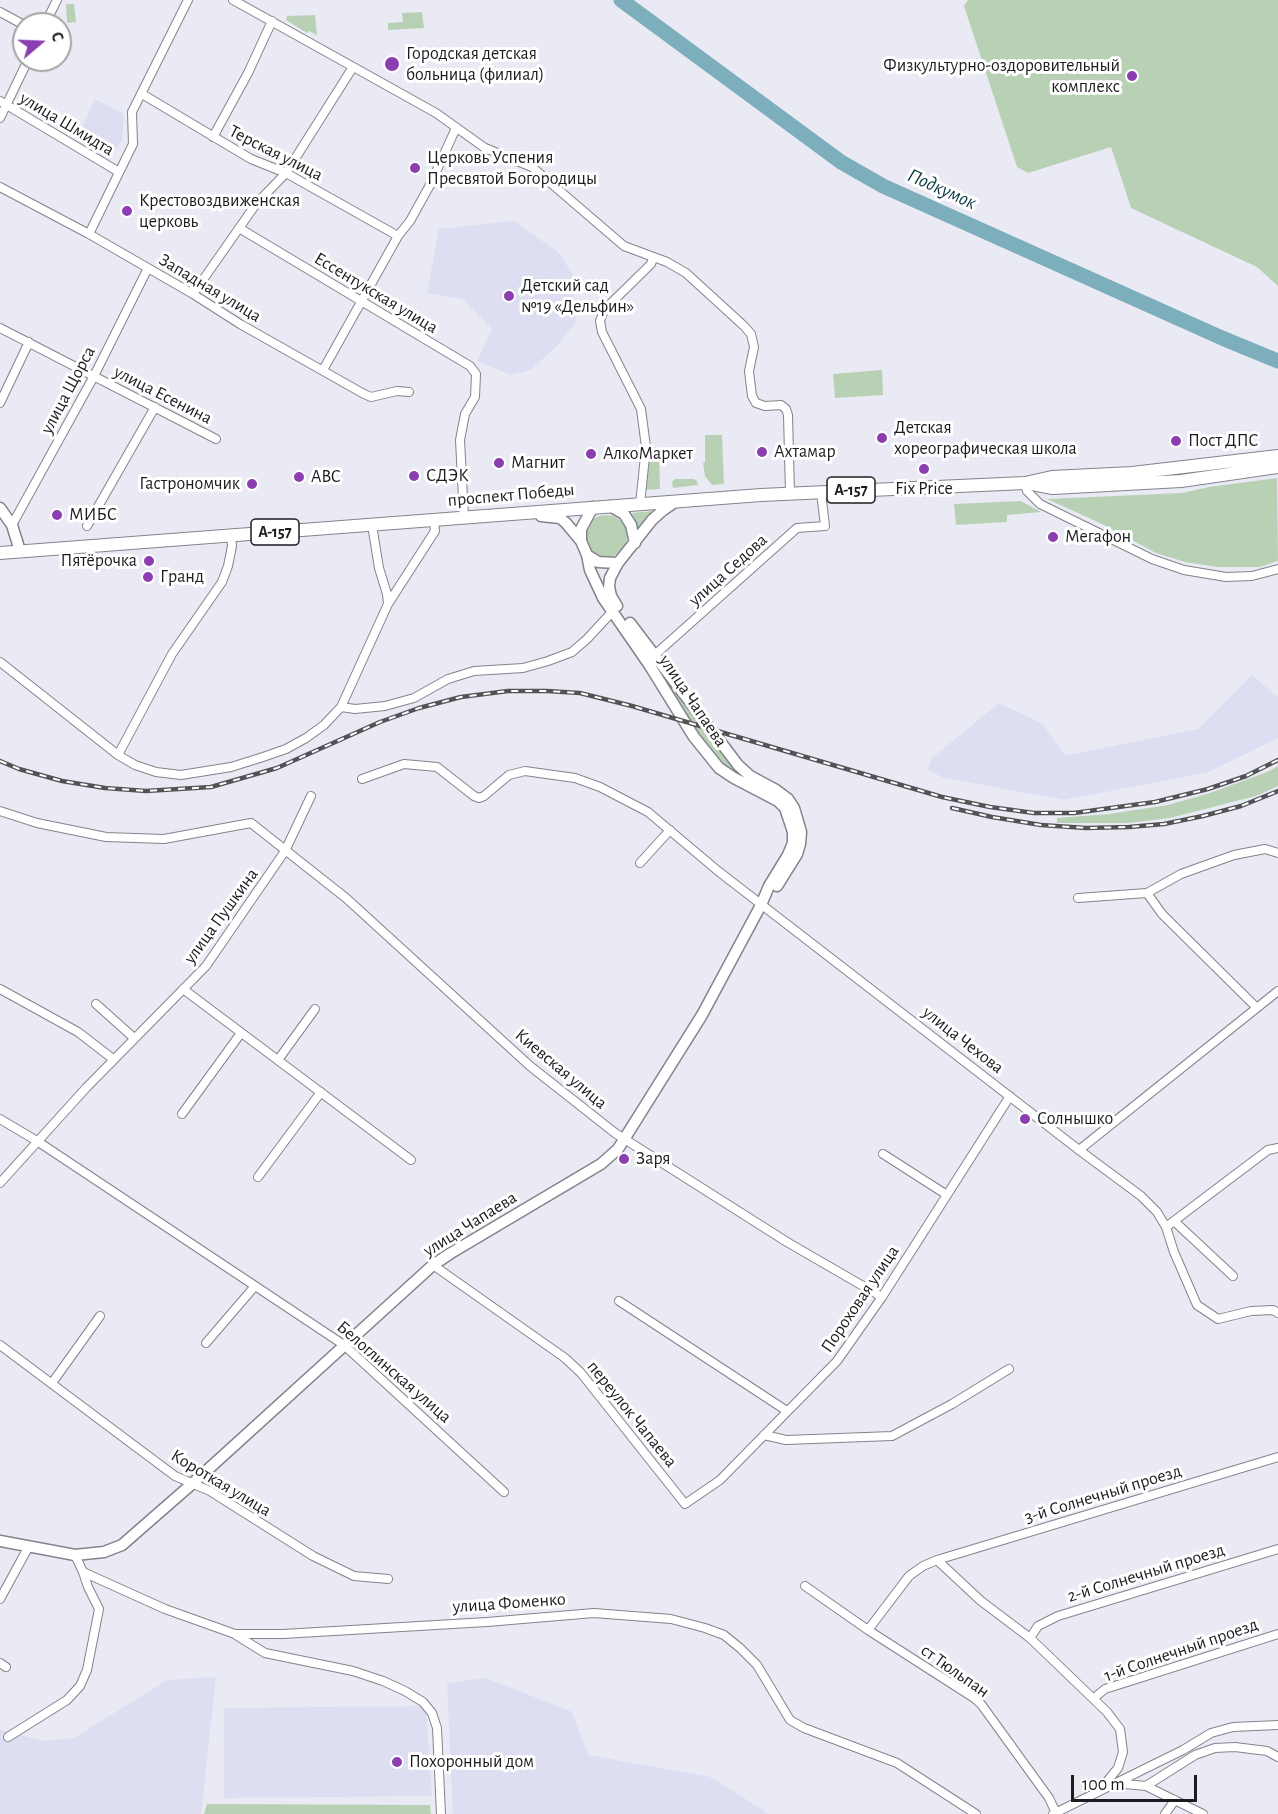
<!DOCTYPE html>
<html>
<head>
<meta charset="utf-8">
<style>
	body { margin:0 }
	#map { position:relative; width:1278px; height:1814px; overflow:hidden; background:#eaeaf5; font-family:"Alegreya Sans",sans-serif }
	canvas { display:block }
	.north { position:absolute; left:12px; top:12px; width:60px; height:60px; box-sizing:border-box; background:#fff; border:2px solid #a4a4a6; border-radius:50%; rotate:71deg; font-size:16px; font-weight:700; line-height:24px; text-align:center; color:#1c1c20 }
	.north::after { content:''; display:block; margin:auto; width:21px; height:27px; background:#8a3eaf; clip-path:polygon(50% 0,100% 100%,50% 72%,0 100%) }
	.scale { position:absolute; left:1071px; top:1775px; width:126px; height:27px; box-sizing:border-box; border:3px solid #1c1c20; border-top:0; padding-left:8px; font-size:18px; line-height:21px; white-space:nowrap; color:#1c1c20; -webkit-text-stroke:4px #fff; paint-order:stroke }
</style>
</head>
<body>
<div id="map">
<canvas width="1278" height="1814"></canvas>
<div class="north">С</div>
<div class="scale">100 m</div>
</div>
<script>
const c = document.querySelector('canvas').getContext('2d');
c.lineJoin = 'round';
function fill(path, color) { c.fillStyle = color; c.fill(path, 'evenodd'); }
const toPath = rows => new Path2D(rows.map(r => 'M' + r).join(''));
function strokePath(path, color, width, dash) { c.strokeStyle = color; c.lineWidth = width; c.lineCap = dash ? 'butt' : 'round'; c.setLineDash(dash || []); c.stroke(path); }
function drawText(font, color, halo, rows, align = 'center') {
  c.font = font + ' "Alegreya Sans",sans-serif'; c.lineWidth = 6; c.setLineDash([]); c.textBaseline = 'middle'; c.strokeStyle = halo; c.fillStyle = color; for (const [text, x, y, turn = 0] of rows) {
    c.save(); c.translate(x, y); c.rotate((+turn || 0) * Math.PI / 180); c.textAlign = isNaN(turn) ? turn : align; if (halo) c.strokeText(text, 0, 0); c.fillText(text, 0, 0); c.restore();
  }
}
fill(toPath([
	[95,99,124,114,122,140,109,161,75,141],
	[514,221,558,252,572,273,576,323,555,348,530,370,511,375,477,361,492,329,462,299,427,293,439,229],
	[1252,675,1278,697,1278,738,1209,772,1064,800,941,777,928,769,932,758,999,703,1043,724,1065,756,1198,729],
	[216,1677,201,1814,0,1814,0,1730,45,1741,74,1738,167,1680],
	[486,1678,572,1712,588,1755,711,1777,769,1814,453,1814,447,1683],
	[426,1706,432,1796,224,1798,224,1708]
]), '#dddef1');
fill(toPath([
	[968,0,1278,0,1278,286,1257,267,1131,208,1111,147,1028,173,1017,167,964,6],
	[74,4,76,22,67,23,66,4],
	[422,12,424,28,388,30,388,23,403,22,402,13],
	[315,15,317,35,309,31,307,33,286,20,287,16],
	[882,370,883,395,835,398,833,374],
	[705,435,722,435,724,484,712,485,705,476,703,463,705,462],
	[659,447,660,489,642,490,648,448],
	[1277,478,1278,561,1260,567,1217,567,1185,562,1156,553,1102,524,1047,499,1182,493,1209,487],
	[675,479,694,479,697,481,698,485,673,488,672,482],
	[1021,501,1041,512,1007,515,1007,522,956,525,954,504],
	[653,511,640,529,638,528,632,513],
	'585 536a21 21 0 1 1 42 0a21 21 0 1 1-42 0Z',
	[655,665,692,713,746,779,724,765,698,735],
	[1278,766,1278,786,1256,796,1170,818,1128,823,1057,823,1057,818,1109,814,1168,805,1210,793,1267,772],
	[207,1804,430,1805,431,1814,204,1814]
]), '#b8d1b5');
strokePath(toPath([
	[621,0,841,162,883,186,1222,338,1278,361]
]), '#7daebb', 15);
const street = toPath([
	[233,0,436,113,485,148,532,167,624,246,667,262,686,273,744,326,751,334,754,347,749,371,752,396,756,403,765,406,781,405,786,409,788,415,790,493],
	[0,12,24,25],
	[45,24,57,0],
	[142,94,251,159,286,173,398,236],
	[0,101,119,172],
	[0,118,28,60],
	[213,137,248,73,272,21],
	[0,187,89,234,193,294,240,324,364,394,371,397,397,391,409,392],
	[239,228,470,366,476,374,475,397,465,414,460,440,464,517],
	[89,234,133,144,132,112,188,0],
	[193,294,256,204,286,173,353,67],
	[0,328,216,439],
	[323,370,398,236,410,221,430,185,456,128],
	[0,403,29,342],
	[1025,483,1027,491,1040,504,1152,559,1184,570,1226,577,1252,576,1278,569],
	[640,504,646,447,641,409,602,332,600,321,604,310,651,264,653,258],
	[12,525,94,376,148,268],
	[372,525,379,568,387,594,388,604],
	[87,526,155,407],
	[658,652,797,528,825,526,821,492],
	[0,662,118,755,135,765,156,772,181,775,231,767,260,758,286,749,306,738,324,725,341,707,388,604,435,531,434,520],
	[341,707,355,709,385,706,414,698,448,679,474,671,523,668,548,661,572,652,587,639,612,612],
	[118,755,172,654,222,582,228,566,232,546,231,535],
	[362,779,404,764,437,767,474,796,479,798,484,796,509,775,525,771,575,778,600,787,648,812,718,871,1079,1150,1141,1196,1157,1212,1166,1227,1174,1252,1197,1305,1218,1319,1251,1311,1273,1310,1278,1313],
	[0,811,37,823,106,837,164,839,251,823,346,898,530,1066,615,1133,787,1242,882,1297],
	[640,863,670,830],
	[1147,893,1162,914,1256,1007],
	[1078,898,1147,893,1181,874,1234,855,1265,849,1278,853],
	[0,989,78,1032,113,1059],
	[183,989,411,1160],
	[96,1004,134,1038],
	[278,1060,315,1009],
	[182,1114,241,1033],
	[0,1119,37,1141,344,1345,504,1492],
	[1079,1150,1278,991],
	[883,1154,947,1195],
	[258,1177,321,1092],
	[0,1183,86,1088,206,966,285,851,311,796],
	[1174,1221,1233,1276],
	[1166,1227,1268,1150,1278,1148],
	[433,1265,565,1358,581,1373,685,1504,720,1480,837,1361,882,1297,1010,1096],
	[619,1301,787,1411],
	[206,1343,255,1286],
	[0,1345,175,1476,210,1491,313,1556,354,1576,388,1579],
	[52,1383,100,1316],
	[764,1435,786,1440,892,1436,952,1404,1009,1369],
	[75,1555,83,1572,165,1609,235,1634,283,1634,487,1622,594,1613,671,1619,705,1628,724,1635,740,1648,757,1665,790,1720,804,1728,897,1763,976,1814],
	[937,1560,981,1601,1030,1638,1107,1712,1120,1729,1123,1752,1118,1768,1100,1790],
	[805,1586,868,1630,974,1698,981,1704,1049,1798,1056,1813],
	[0,1599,29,1546],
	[868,1630,909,1576,923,1566,937,1560,1278,1457],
	[236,1635,265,1653,353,1671,383,1681,405,1691,423,1702,432,1713,437,1728,441,1814],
	[1030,1638,1038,1626,1058,1616,1278,1549],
	[0,1663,6,1667],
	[1094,1698,1105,1689,1278,1634],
	[8,1737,67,1700,80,1686,87,1670,99,1609,88,1587,83,1572],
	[1116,1786,1125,1784,1146,1786,1203,1814],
	[1146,1786,1195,1755,1215,1748,1235,1747,1267,1751,1278,1757],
	[1053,1814,1183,1750,1211,1733,1233,1727,1278,1725],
	[1165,1814,1175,1800]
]);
const secondary = toPath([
	[610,506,624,514,631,525,635,543],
	[0,508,12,525,20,551],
	[581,541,581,529,593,507],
	[587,555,598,562,618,563],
	[617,606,611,596,609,587,610,578,618,563,652,520,662,511,675,502],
	[630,623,738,765,750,776,776,790,788,799,794,808,801,832,800,844,797,854,777,886],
	[0,1541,75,1555,104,1552,122,1545,193,1483,433,1265,451,1253,601,1164,618,1149,702,1015,761,905,769,886,788,855,793,843,793,832,785,808,778,801,734,778,719,768,694,737,650,666,603,598,590,570,587,555,581,541,566,523,560,518,541,516]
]);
const primary = toPath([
	[1032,484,1053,488,1181,481,1278,467],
	[0,553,761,495,1025,483,1052,477,1132,473,1278,456]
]);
strokePath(street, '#83838d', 10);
strokePath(secondary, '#83838d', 13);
strokePath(primary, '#83838d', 14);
strokePath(street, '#fff', 8);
strokePath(secondary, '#fff', 10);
strokePath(primary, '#fff', 12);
const rail = toPath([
	[0,761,19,769,62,781,105,788,146,791,211,787,277,768,380,722,419,708,461,697,508,691,547,691,580,693,632,706,942,797,990,807,1034,813,1074,813,1155,802,1208,789,1246,776,1278,760],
	[952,808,992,817,1041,825,1086,828,1129,827,1164,824,1203,816,1241,806,1278,791]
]);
strokePath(rail, '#525257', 4.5);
strokePath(rail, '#fff', 2, [7]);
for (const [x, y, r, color] of [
	[392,64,8,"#8a3eaf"],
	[1132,76,6,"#8a3eaf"],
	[415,168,6,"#8a3eaf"],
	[127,211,6,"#8a3eaf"],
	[509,296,6,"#8a3eaf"],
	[882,438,6,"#8a3eaf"],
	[1176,441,6,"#8a3eaf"],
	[762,452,6,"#8a3eaf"],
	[591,454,6,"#8a3eaf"],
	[499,463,6,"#8a3eaf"],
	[924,469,6,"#8a3eaf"],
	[414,476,6,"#8a3eaf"],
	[299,477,6,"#8a3eaf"],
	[252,484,6,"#8a3eaf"],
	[57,515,6,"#8a3eaf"],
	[1053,537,6,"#8a3eaf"],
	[149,561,6,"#8a3eaf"],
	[148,577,6,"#8a3eaf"],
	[1025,1119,6,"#8a3eaf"],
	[624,1159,6,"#8a3eaf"],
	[397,1762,6,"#8a3eaf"]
]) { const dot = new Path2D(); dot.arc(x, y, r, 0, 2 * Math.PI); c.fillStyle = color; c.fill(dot); strokePath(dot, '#fff', 2); }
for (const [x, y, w] of [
	[851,490,48],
	[275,532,48]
]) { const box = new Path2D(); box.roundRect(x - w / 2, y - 13, w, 26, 4.5); c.fillStyle = '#fff'; c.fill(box); strokePath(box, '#1c1c20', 1.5); }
drawText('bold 16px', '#1c1c20', null, [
	["А-157",851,490],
	["А-157",275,532]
]);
drawText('18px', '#1c1c20', '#fff', [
	["Городская детская",406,54],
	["больница (филиал)",406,75],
	["Физкультурно-оздоровительный",1120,66,"right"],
	["комплекс",1120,87,"right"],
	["Церковь Успения",427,158],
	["Пресвятой Богородицы",427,179],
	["Крестовоздвиженская",139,201],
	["церковь",139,222],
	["Детский сад",521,286],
	["№19 «Дельфин»",521,307],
	["Детская",894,428],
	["хореографическая школа",894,449],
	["Пост ДПС",1188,441],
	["Ахтамар",774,452],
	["АлкоМаркет",603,454],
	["Магнит",511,463],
	["СДЭК",426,476],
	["ABC",311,477],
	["Гастрономчик",240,484,"right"],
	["Fix Price",924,489,"center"],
	["МИБС",69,515],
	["Мегафон",1065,537],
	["Пятёрочка",137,561,"right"],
	["Гранд",160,577],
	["Солнышко",1037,1119],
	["Заря",636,1159],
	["Похоронный дом",409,1762]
], 'left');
drawText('18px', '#1c1c20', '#fff', [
	["улица Шмидта",67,124,31],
	["Терская улица",276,153,27],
	["Западная улица",210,288,31],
	["Ессентукская улица",376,293,31],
	["улица Щорса",68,390,-62],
	["улица Есенина",163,395,27],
	["проспект Победы",511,495,-5],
	["улица Седова",728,570,-42],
	["улица Чапаева",693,701,56],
	["улица Пушкина",221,916,-54],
	["улица Чехова",963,1040,38],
	["Киевская улица",561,1069,40],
	["улица Чапаева",470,1224,-32],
	["Пороховая улица",860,1299,-56],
	["Белоглинская улица",394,1372,41],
	["переулок Чапаева",632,1414,51],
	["Короткая улица",221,1483,31],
	["3-й Солнечный проезд",1103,1494,-17],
	["2-й Солнечный проезд",1146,1573,-17],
	["улица Фоменко",509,1603,-4],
	["1-й Солнечный проезд",1181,1650,-19],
	["ст Тюльпан",955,1671,35]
]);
drawText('italic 20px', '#083842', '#fff', [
	["Подкумок",942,189,24]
]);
</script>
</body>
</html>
